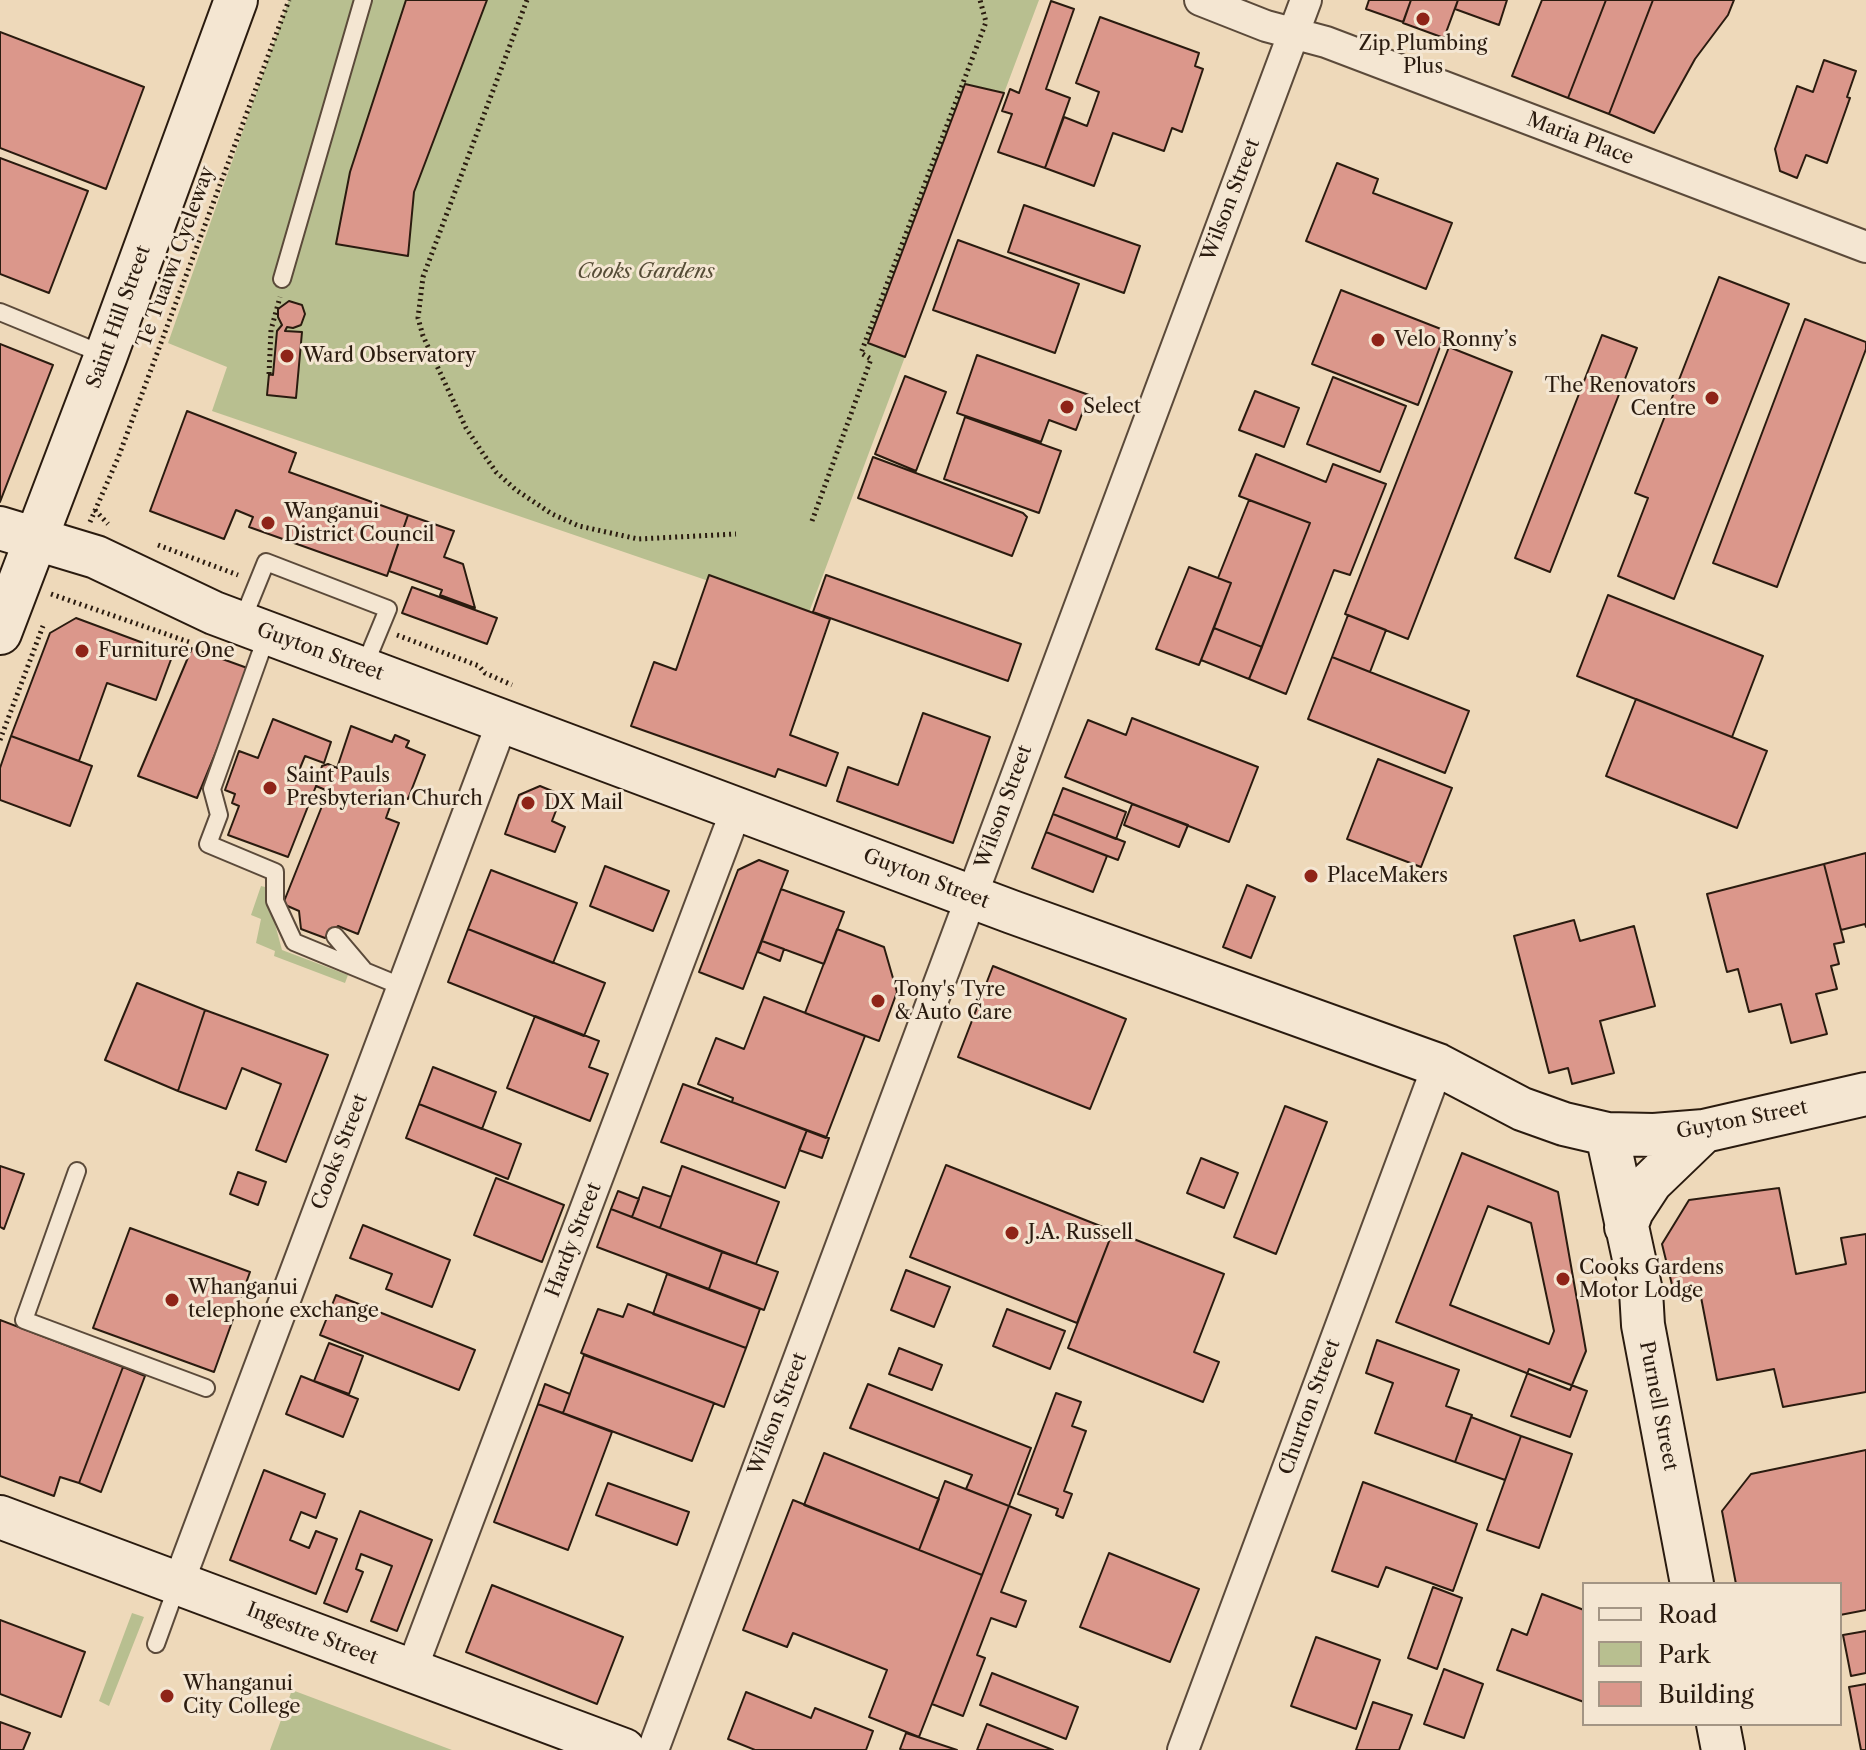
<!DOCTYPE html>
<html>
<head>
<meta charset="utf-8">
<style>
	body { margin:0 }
	#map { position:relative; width:1866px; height:1750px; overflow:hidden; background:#eed9ba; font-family:"Libre Caslon Text",serif }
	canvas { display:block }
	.legend { position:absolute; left:1582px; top:1582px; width:260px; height:144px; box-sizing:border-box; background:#f4e6d2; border:2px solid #a39584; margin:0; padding:10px 14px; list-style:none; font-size:24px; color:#2a1b0f }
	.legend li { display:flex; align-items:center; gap:16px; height:40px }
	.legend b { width:40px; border:2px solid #a39584 }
</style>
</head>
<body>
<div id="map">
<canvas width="1866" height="1750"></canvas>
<ul class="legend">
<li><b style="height:10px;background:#f4e6d2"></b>Road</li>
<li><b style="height:22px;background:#b8bf90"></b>Park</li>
<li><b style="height:22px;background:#db978b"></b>Building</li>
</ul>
</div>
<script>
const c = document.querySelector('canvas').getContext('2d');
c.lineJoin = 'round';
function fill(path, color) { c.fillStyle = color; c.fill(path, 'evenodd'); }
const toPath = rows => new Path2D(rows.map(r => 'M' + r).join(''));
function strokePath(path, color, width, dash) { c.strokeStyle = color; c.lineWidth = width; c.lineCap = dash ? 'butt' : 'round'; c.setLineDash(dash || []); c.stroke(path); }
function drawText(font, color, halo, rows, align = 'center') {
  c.font = font + ' "Libre Caslon Text",serif'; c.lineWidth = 6; c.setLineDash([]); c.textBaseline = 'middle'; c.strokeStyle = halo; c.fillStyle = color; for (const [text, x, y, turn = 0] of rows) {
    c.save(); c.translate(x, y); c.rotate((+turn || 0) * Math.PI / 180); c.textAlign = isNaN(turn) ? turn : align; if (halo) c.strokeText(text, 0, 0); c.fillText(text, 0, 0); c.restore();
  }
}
fill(toPath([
	[289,0,1039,0,808,615,212,411,227,367,168,343],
	[261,886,265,887,282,950,348,975,345,983,274,956,275,951,256,943,261,919,251,915],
	[132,1613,144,1617,109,1706,99,1701],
	[292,1690,452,1750,270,1750]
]), '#b8bf90');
const building = toPath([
	[406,0,487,0,414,192,408,256,336,244,350,172,406,0],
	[1369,0,1411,0,1403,22,1366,9,1369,0],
	[1411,0,1458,0,1444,38,1403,23,1411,0],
	[1458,0,1507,0,1499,25,1455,9,1458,0],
	[1542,0,1606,0,1568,98,1512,76,1542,0],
	[1606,0,1653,0,1609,114,1568,98,1606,0],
	[1653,0,1734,0,1728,15,1695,59,1654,133,1609,114,1653,0],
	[1051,1,1074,9,1046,89,1070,98,1045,168,998,152,1012,114,1002,111,1010,89,1019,93,1051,1],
	[1100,17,1199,53,1195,66,1203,69,1182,132,1172,128,1164,151,1113,133,1094,186,1045,168,1064,117,1087,126,1099,92,1076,83,1100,17],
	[0,32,144,87,106,189,0,148,0,32],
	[1824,60,1856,71,1847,97,1850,98,1827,163,1806,155,1797,178,1780,171,1775,149,1797,86,1813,92,1824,60],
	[965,84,1004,93,905,357,868,343,965,84],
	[0,158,88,191,49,293,0,274,0,158],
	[1337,163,1378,179,1373,193,1452,223,1426,289,1306,241,1337,163],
	[1024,205,1140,246,1124,293,1008,252,1024,205],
	[958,240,1079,284,1055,353,933,310,958,240],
	[1719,277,1789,304,1674,599,1618,576,1648,498,1635,493,1719,277],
	[1341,290,1446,331,1418,405,1312,364,1341,290],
	[289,301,302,305,305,314,301,325,293,328,287,327,285,331,302,332,296,398,267,395,269,374,273,375,277,331,282,325,278,317,278,309,289,301],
	[1805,319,1866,342,1866,349,1777,587,1713,563,1805,319],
	[1602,335,1637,348,1550,572,1515,558,1602,335],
	[0,344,53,365,0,502,0,344],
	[1449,347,1512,372,1408,639,1345,614,1449,347],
	[977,355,1089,395,1076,430,1049,420,1041,442,957,413,977,355],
	[905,376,946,392,916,471,875,454,905,376],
	[1333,377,1406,406,1380,472,1307,444,1333,377],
	[1255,391,1299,408,1284,447,1239,430,1255,391],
	[187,411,296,453,289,472,408,515,387,576,249,527,253,517,236,510,224,539,150,511,187,411],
	[965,417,1061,451,1039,513,944,479,965,417],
	[1256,454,1326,482,1333,464,1386,484,1350,575,1334,570,1286,694,1249,679,1310,523,1239,496,1256,454],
	[873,457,1023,513,1027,517,1012,556,858,498,873,457],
	[1249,500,1310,523,1262,647,1214,628,1231,583,1218,578,1249,500],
	[408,515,454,531,444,557,463,564,475,608,440,595,442,590,389,571,408,515],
	[1189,567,1231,583,1199,665,1156,649,1189,567],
	[709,575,830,619,790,735,838,753,826,786,778,769,775,777,631,726,654,662,676,670,709,575],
	[826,575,1021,644,1008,681,813,612,826,575],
	[412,587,497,618,487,644,402,613,412,587],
	[1608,595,1763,656,1732,737,1577,676,1608,595],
	[1348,615,1386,630,1370,672,1332,657,1348,615],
	[76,618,173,654,156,700,107,683,79,761,11,736,50,633,76,618],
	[1214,628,1262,647,1249,679,1201,660,1214,628],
	[192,648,250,669,197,798,138,776,192,648],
	[1332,657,1469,711,1445,773,1308,719,1332,657],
	[1636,699,1767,751,1737,828,1606,776,1636,699],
	[923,713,990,737,953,843,837,801,848,767,898,785,923,713],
	[1132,718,1258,767,1229,842,1065,777,1088,720,1126,735,1132,718],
	[273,719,331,742,324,763,305,756,298,773,318,781,288,857,228,835,239,806,232,803,235,794,225,790,239,751,258,758,273,719],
	[351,726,392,742,395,735,409,741,406,747,425,755,408,799,395,793,386,818,399,823,358,934,338,926,325,938,301,929,299,911,283,904,328,791,316,786,322,766,328,764,337,768,351,726],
	[11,736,92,766,70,826,0,800,0,768,11,736],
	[1378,759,1452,788,1421,867,1347,839,1378,759],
	[540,786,562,795,552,821,565,827,555,852,505,834,519,795,540,786],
	[1063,788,1126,812,1116,839,1053,814,1063,788],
	[1132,804,1188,825,1179,847,1124,825,1132,804],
	[1053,814,1125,842,1118,860,1046,832,1053,814],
	[1046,832,1107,856,1093,892,1032,868,1046,832],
	[1866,853,1866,927,1865,924,1841,930,1824,864,1866,853],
	[759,860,788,871,743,989,699,972,738,870,759,860],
	[1824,864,1844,942,1834,944,1839,964,1831,966,1837,989,1816,994,1827,1034,1791,1043,1781,1004,1749,1012,1738,969,1727,972,1707,894,1824,864],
	[605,866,669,891,653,931,590,906,605,866],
	[491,870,577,903,553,963,468,929,491,870],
	[1247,885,1275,897,1251,958,1223,947,1247,885],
	[781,889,844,912,824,964,762,941,781,889],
	[1574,920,1580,941,1634,926,1655,1006,1600,1021,1614,1073,1572,1084,1568,1068,1549,1073,1514,936,1574,920],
	[468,929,605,983,584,1036,448,982,468,929],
	[837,929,884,947,897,992,879,1041,805,1013,837,929],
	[762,941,784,949,780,961,758,952,762,941],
	[993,966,1126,1019,1090,1109,958,1057,993,966],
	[137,983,205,1010,178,1091,105,1060,137,983],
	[764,997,865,1036,826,1138,732,1102,733,1098,698,1084,716,1038,744,1049,764,997],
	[205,1010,328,1055,286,1162,256,1150,281,1084,242,1068,226,1109,178,1091,205,1010],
	[535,1016,599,1041,589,1067,608,1074,590,1121,507,1088,535,1016],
	[433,1067,496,1092,482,1129,419,1104,433,1067],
	[683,1084,807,1130,785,1188,661,1142,683,1084],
	[419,1104,521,1144,508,1179,406,1138,419,1104],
	[1285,1106,1327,1122,1276,1254,1234,1237,1285,1106],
	[807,1130,829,1138,822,1158,799,1150,807,1130],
	[1462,1153,1558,1192,1586,1351,1570,1390,1396,1322,1462,1153],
	[1488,1206,1531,1223,1554,1331,1549,1344,1450,1305,1488,1206],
	[1201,1158,1238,1173,1224,1208,1187,1193,1201,1158],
	[946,1165,1113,1231,1077,1323,910,1257,946,1165],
	[0,1166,24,1174,4,1229,0,1227,0,1166],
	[682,1166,779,1202,756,1264,660,1228,682,1166],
	[238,1172,266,1182,258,1205,230,1194,238,1172],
	[496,1178,564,1205,542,1262,474,1235,496,1178],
	[643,1187,671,1197,660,1228,632,1217,643,1187],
	[1779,1188,1796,1274,1846,1264,1841,1238,1866,1234,1866,1392,1783,1407,1774,1369,1717,1380,1700,1292,1675,1297,1662,1244,1689,1200,1779,1188],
	[618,1191,639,1199,632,1217,611,1209,618,1191],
	[611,1209,722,1252,709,1289,597,1247,611,1209],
	[363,1225,450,1260,432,1307,386,1289,392,1274,350,1258,363,1225],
	[130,1228,250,1272,214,1372,93,1328,130,1228],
	[1113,1231,1224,1274,1194,1352,1219,1362,1203,1402,1068,1348,1113,1231],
	[722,1252,778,1272,764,1310,709,1289,722,1252],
	[906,1270,950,1287,934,1327,891,1310,906,1270],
	[667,1274,760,1309,746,1348,653,1314,667,1274],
	[336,1295,475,1350,459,1390,320,1335,336,1295],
	[628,1304,746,1348,724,1407,581,1353,598,1309,623,1317,628,1304],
	[1007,1309,1065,1331,1050,1369,993,1346,1007,1309],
	[0,1320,123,1367,79,1483,60,1477,54,1496,0,1476,0,1320],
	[1377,1340,1459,1370,1446,1406,1472,1415,1455,1462,1375,1433,1393,1383,1366,1373,1377,1340],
	[329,1343,363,1356,349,1394,314,1381,329,1343],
	[899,1348,942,1365,932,1390,889,1374,899,1348],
	[584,1355,714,1403,692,1461,563,1413,584,1355],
	[123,1367,145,1376,101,1492,79,1483,123,1367],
	[1529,1369,1587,1391,1570,1437,1511,1416,1529,1369],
	[301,1376,358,1399,343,1437,286,1414,301,1376],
	[545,1384,570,1394,563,1413,538,1404,545,1384],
	[868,1384,1031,1448,1009,1506,966,1489,972,1475,850,1428,868,1384],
	[1056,1393,1081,1402,1072,1426,1086,1431,1064,1491,1072,1494,1063,1518,1056,1515,1058,1509,1018,1494,1056,1393],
	[538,1404,612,1432,568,1550,494,1522,538,1404],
	[1471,1417,1521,1436,1505,1480,1455,1462,1471,1417],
	[1521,1436,1572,1454,1539,1548,1487,1530,1521,1436],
	[1866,1450,1866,1610,1840,1615,1840,1584,1736,1584,1722,1511,1751,1474,1866,1450],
	[824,1453,939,1499,919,1550,804,1505,824,1453],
	[264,1470,325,1494,316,1518,301,1512,290,1540,309,1548,316,1531,337,1539,316,1594,230,1560,264,1470],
	[945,1481,1009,1506,982,1575,919,1550,945,1481],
	[1363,1482,1477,1524,1453,1591,1386,1567,1378,1587,1332,1571,1363,1482],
	[608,1483,689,1512,677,1545,596,1515,608,1483],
	[793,1500,982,1575,919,1737,869,1717,887,1670,793,1633,787,1647,743,1630,793,1500],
	[1009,1506,1031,1515,1001,1592,1026,1601,1016,1627,991,1618,977,1655,985,1658,963,1716,932,1704,1009,1506],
	[360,1511,432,1540,397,1631,371,1621,392,1566,361,1554,356,1569,363,1572,347,1612,324,1603,360,1511],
	[1109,1553,1199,1589,1170,1662,1080,1627,1109,1553],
	[492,1585,623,1637,597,1704,466,1652,492,1585],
	[1433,1587,1462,1598,1437,1669,1408,1658,1433,1587],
	[1542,1594,1584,1610,1584,1702,1497,1670,1512,1629,1527,1635,1542,1594],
	[0,1620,85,1652,61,1717,0,1694,0,1620],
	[1866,1631,1866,1673,1851,1676,1843,1635,1866,1631],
	[1316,1637,1380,1660,1356,1729,1291,1706,1316,1637],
	[1444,1669,1483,1684,1464,1738,1424,1724,1444,1669],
	[992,1673,1078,1707,1066,1739,980,1705,992,1673],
	[1866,1684,1866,1750,1861,1750,1849,1687,1866,1684],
	[746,1692,811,1718,815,1708,873,1731,866,1750,755,1750,728,1739,746,1692],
	[1373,1702,1412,1715,1399,1750,1356,1750,1373,1702],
	[0,1722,30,1733,23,1750,0,1750,0,1722],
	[987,1724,1053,1750,977,1750,987,1724],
	[906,1733,957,1750,904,1750,900,1749,906,1733]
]);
fill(building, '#db978b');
strokePath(building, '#2a1b0f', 2);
const lane = toPath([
	[282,279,363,0],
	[0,312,105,355],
	[242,621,266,562,388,609,364,667],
	[267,635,212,789,219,815,208,844,275,872,275,901,294,942,403,987],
	[335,936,363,969],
	[77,1171,24,1320,206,1388],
	[156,1644,177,1586]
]);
const street = toPath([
	[1200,0,1266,26,1326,42,1866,247],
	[178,1584,503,720],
	[411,1671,737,808],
	[653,1750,1306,0],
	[1183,1750,1438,1065]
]);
const secondary = toPath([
	[0,528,96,557,214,613,1012,912,1438,1065,1522,1109,1564,1124,1607,1134,1654,1135,1704,1131,1866,1094],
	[0,633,106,355,236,0],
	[1607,1134,1641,1291,1643,1325,1692,1584],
	[1626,1227,1632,1211,1651,1182,1704,1131],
	[0,1517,624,1750],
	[1718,1724,1723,1750]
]);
strokePath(lane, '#5b4a3a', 20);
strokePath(street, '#5b4a3a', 34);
strokePath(secondary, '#2a1b0f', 46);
strokePath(toPath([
	[527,0,423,277,418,318,423,336,466,428,482,452,496,472,516,490,552,514,579,526,638,539,736,534],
	[269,374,271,330,280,297],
	[95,510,108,524],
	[812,521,871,359,861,353,986,22,980,0],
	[90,522,118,458,289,0],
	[158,545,238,575],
	[51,594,189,642],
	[397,635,479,666,485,673,512,685],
	[0,740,43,626]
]), '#2a1b0f', 5, [2, 4]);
strokePath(lane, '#f4e6d2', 16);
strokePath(street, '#f4e6d2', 30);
strokePath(secondary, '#f4e6d2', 42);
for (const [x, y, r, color] of [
	[1423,19,8,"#8f2418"],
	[1378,340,8,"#8f2418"],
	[287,356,8,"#8f2418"],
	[1712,398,8,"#8f2418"],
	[1067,407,8,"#8f2418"],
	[268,523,8,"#8f2418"],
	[82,651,8,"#8f2418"],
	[270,788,8,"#8f2418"],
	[528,803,8,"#8f2418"],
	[1311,876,8,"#8f2418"],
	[878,1001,8,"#8f2418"],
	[1012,1233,8,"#8f2418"],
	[1563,1279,8,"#8f2418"],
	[172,1300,8,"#8f2418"],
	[167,1696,8,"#8f2418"]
]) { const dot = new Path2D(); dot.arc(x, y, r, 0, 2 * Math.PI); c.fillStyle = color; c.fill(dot); strokePath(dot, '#f4e6d2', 3); }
drawText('20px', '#2a1b0f', '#f4e6d2', [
	["Zip Plumbing",1423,44,"center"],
	["Plus",1423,67,"center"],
	["Velo Ronny’s",1394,340],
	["Ward Observatory",303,356],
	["The Renovators",1696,386,"right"],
	["Centre",1696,409,"right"],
	["Select",1083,407],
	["Wanganui",284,512],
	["District Council",284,535],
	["Furniture One",98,651],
	["Saint Pauls",286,776],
	["Presbyterian Church",286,799],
	["DX Mail",544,803],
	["PlaceMakers",1327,876],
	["Tony's Tyre",894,990],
	["& Auto Care",894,1013],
	["J.A. Russell",1028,1233],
	["Cooks Gardens",1579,1268],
	["Motor Lodge",1579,1291],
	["Whanganui",188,1288],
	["telephone exchange",188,1311],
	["Whanganui",183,1684],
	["City College",183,1707]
], 'left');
drawText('20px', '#2a1b0f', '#f4e6d2', [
	["Maria Place",1580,139,21],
	["Wilson Street",1231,200,-69],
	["Te Tuaiwi Cycleway",176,257,-70],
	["Saint Hill Street",119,317,-70],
	["Guyton Street",320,652,20],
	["Wilson Street",1004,807,-70],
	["Guyton Street",926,879,21],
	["Guyton Street",1742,1120,-11],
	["Cooks Street",340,1152,-69],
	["Hardy Street",574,1240,-69],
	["Purnell Street",1658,1406,79],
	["Churton Street",1310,1407,-70],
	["Wilson Street",778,1414,-69],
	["Ingestre Street",312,1634,21]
]);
drawText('italic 20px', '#554c36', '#f4e6d2', [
	["Cooks Gardens",646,272]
]);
</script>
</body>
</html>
